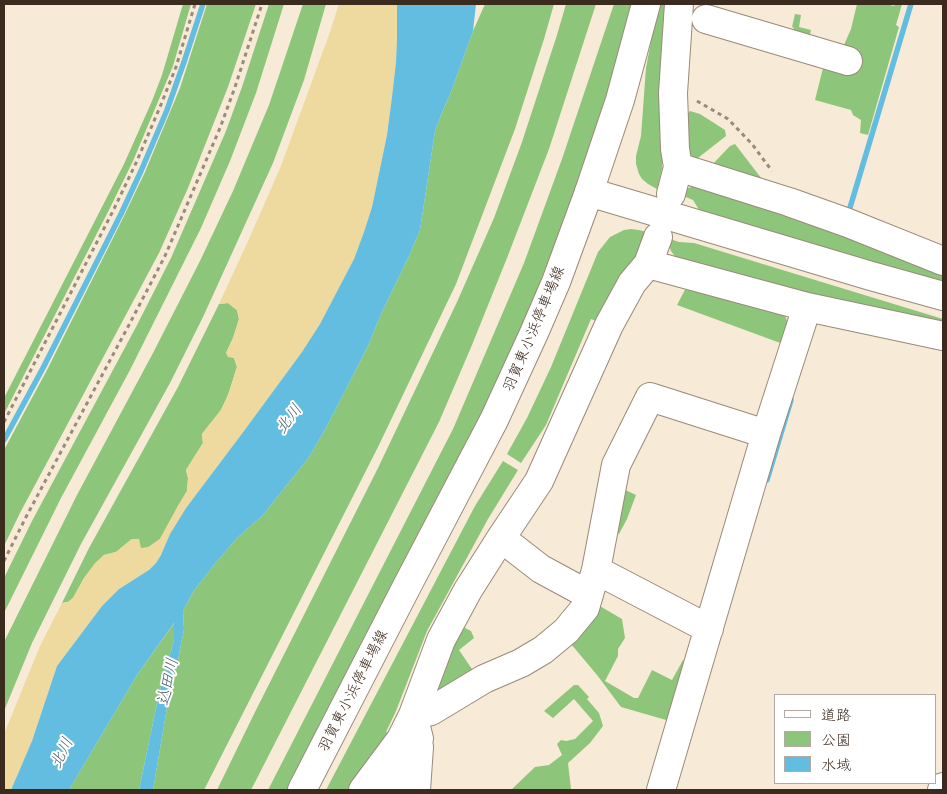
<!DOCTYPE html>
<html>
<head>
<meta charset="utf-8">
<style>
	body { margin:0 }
	#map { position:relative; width:947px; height:794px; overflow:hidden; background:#f7ead6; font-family:Delius,"Klee One",sans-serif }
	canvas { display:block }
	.frame { position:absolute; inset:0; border:5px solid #3b2a1e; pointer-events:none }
	.legend { position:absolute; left:774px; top:694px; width:162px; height:90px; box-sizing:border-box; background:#fff; border:1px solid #b1aaa5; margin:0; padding:6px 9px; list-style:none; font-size:15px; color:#3b2a1e }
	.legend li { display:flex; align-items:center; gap:10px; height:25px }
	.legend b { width:25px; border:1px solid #b1aaa5 }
</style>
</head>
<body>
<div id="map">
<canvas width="947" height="794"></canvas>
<div class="frame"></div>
<ul class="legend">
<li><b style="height:6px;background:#fff"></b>道路</li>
<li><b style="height:14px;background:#8dc67a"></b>公園</li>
<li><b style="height:14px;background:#62bde0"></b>水域</li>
</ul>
</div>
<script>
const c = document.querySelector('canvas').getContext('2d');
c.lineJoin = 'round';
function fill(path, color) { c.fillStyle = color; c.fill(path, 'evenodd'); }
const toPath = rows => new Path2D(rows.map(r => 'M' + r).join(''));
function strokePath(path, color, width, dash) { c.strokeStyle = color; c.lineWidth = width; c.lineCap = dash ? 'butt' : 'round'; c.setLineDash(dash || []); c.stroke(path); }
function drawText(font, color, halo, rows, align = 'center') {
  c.font = font + ' Delius,"Klee One",sans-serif'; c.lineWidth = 4; c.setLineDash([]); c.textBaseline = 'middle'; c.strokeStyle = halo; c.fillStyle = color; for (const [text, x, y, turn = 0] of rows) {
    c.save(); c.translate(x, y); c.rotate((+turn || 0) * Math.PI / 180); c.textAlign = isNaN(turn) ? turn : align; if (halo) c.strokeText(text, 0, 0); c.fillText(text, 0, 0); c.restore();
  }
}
fill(toPath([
	[183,4,191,4,173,66,133,161,109,210,4,414,4,398,124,164,152,101,162,75],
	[207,4,256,4,228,87,188,188,159,253,20,513,4,546,4,450,47,370,124,216,145,172,180,88],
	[269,4,284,4,256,93,230,161,201,228,130,370,61,498,4,613,4,578,32,521,136,327,171,258,226,131,242,87],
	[303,4,326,4,304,80,273,163,203,317,170,383,81,544,32,643,4,711,4,642,77,495,153,353,200,261,233,191,269,105],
	[485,4,554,4,544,39,515,129,456,284,378,447,204,790,153,790,170,690,176,670,184,629,183,611,193,592,213,566,237,538,263,515,309,457,326,428,368,346,381,314,409,256,420,230,435,131,441,115,451,92,473,31],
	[566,4,596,4,549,149,507,258,472,345,439,422,251,790,217,790,255,712,378,468,457,302,494,218,522,142,557,35],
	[614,4,634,4,605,103,581,177,560,231,516,344,477,426,289,790,268,790,453,429,524,263,562,159],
	[658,4,672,4,664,95,662,169,657,189,648,184,642,179,639,174,636,164,636,156,641,136,646,68],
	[857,4,886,4,894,6,895,4,902,4,896,25,899,27,868,135,860,133,861,120,853,115,851,110,815,100,825,60,791,40,794,28,792,27,795,14,801,15,799,27,811,30,810,35,844,45,851,29],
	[690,111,700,114,725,130,726,136,694,161,688,159,684,117],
	[735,144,768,187,710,167,730,146],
	[698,184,708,184,943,273,943,288,701,213,693,200,681,195,686,189],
	[631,229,639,230,647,232,640,251,596,321,591,319,546,425,521,463,507,454,527,418,551,367,598,252,610,237,624,230],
	[667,238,679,242,694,243,943,319,943,324,878,310,679,262,671,251],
	[688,284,785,315,788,324,783,344,677,305],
	[228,303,237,310,239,319,233,338,226,353,234,358,237,367,228,395,221,410,202,434,203,443,186,470,188,478,187,491,178,506,160,539,148,548,141,548,132,539,116,552,104,555,84,578,73,598,68,602,62,603,89,548,178,387,219,304],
	[503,461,518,470,488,519,427,631,396,711,386,732,393,736,352,790,326,790,475,506],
	[619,487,636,495,627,519,619,534,611,529],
	[593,602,622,619,625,638,618,649,618,656,605,681,634,698,638,698,652,670,672,680,683,660,692,663,673,722,621,707,597,675,566,638],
	[175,622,174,640,159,694,139,790,69,790,137,675],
	[461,626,471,631,474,638,459,650,476,675,443,696,434,687],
	[574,685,578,685,589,697,587,699,599,713,603,726,590,743,568,763,571,789,558,790,512,790,512,789,535,767,549,765,562,755,557,744,561,740,566,741,575,739,593,721,574,699,553,718,544,711]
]), '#8dc67a');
fill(toPath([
	[339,4,397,4,397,40,396,62,392,97,387,135,372,207,364,232,354,259,320,324,302,352,241,435,186,508,170,534,161,555,156,563,149,570,119,589,102,606,57,666,32,741,11,790,4,790,4,734,40,646,62,603,68,602,73,598,84,578,95,563,104,555,116,552,132,539,139,539,141,548,148,547,160,539,178,506,187,491,188,478,186,470,203,443,202,434,221,410,228,395,237,367,234,358,228,357,226,353,233,338,239,319,237,310,228,303,219,304,249,239,281,166,330,32]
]), '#eeda9e');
fill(toPath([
	[397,4,476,4,473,31,451,92,441,115,435,131,420,230,409,256,381,314,368,346,326,428,309,457,263,515,237,538,213,566,193,592,183,611,184,629,176,670,170,690,153,790,139,790,159,694,174,640,174,623,137,675,69,790,11,790,32,741,57,666,102,606,119,589,149,570,156,563,161,555,170,534,186,508,241,435,302,352,320,324,354,259,364,232,372,207,387,135,392,97,396,62,397,40]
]), '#62bde0');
strokePath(toPath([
	[849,211,911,4],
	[4,440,43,368,121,214,141,171,167,110,184,62,203,4],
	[767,480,791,400]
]), '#62bde0', 5.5);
const minor = toPath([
	[706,19,848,61],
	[678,167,789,202,848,223,943,261],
	[589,192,620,100,646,4],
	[671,194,678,167,675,149,673,93,679,4],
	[648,264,807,307,943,336],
	[501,538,541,569,589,595],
	[596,570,709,629],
	[363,790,401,739,413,715,431,711,484,679,521,663,543,650,566,631,585,608,596,570,616,465,650,397,766,434],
	[391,790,419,739,413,715,441,640,468,590,501,538,539,481,609,325,632,283,648,264,658,237],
	[416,790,419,747],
	[661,790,766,434,807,307],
	[942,790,943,787]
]);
const major = toPath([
	[302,790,407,586,494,420,534,333,556,282,589,192,871,276,943,296]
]);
strokePath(minor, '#998a7a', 30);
strokePath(major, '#998a7a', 30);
strokePath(toPath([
	[697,101,728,119,752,144,772,171],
	[4,422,113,211,136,163,160,107,176,67,195,4],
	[4,561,26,517,130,323,165,256,220,128,235,87,262,4]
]), '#998a7a', 3, [4, 4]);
strokePath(minor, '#fff', 28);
strokePath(major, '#fff', 28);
drawText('15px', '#3b2a1e', '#fff', [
	["羽賀東小浜停車場線",534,329,-67],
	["羽賀東小浜停車場線",353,691,-63]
]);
drawText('italic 16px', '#495d62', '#fff', [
	["北川",289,419,-53],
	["込田川",168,682,-78],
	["北川",62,753,-64]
]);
</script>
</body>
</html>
